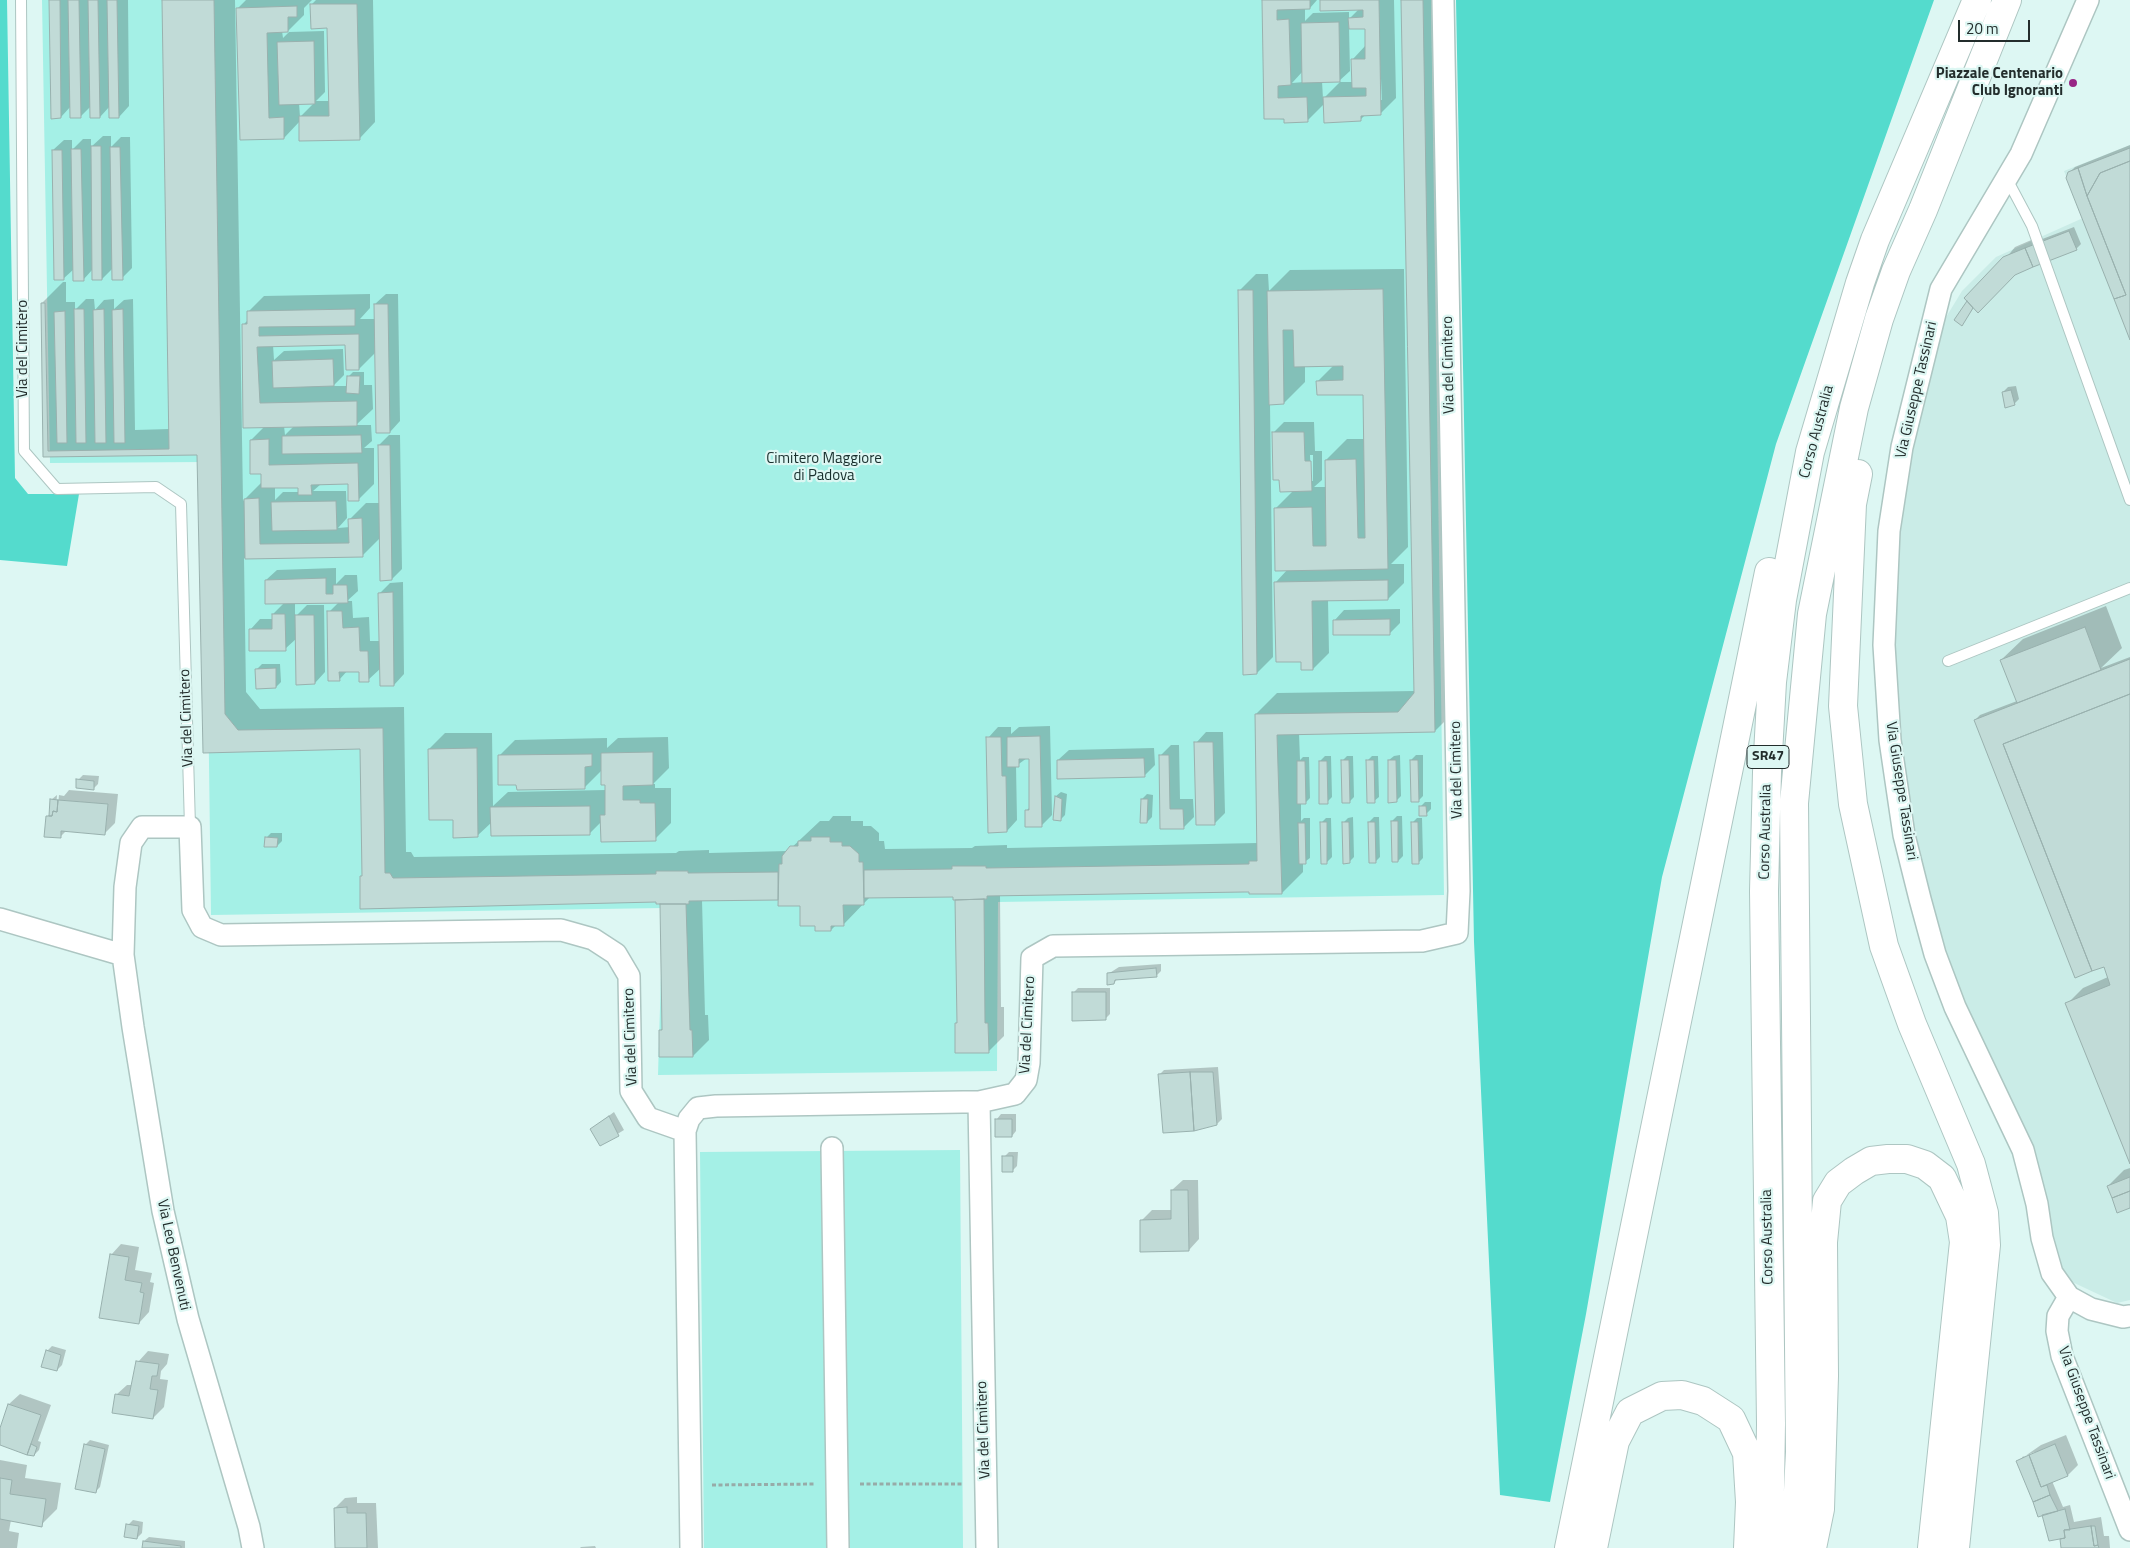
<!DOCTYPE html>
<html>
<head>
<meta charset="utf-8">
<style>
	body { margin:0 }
	#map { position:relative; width:2130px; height:1548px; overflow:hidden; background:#ddf7f3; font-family:"Titillium Web",sans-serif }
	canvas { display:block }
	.scale { position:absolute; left:1958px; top:20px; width:72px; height:22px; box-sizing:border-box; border:2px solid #232d2c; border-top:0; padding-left:6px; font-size:15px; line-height:18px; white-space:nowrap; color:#232d2c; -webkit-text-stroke:4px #ddf7f3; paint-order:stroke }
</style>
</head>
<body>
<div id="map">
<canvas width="2130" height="1548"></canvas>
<div class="scale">20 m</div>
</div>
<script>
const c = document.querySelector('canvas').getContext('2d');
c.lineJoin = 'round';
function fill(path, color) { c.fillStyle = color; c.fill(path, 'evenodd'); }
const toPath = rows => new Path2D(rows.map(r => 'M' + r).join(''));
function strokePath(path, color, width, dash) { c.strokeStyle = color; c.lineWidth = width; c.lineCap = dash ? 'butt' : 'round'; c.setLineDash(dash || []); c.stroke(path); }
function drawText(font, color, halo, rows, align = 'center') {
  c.font = font + ' "Titillium Web",sans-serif'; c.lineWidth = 4.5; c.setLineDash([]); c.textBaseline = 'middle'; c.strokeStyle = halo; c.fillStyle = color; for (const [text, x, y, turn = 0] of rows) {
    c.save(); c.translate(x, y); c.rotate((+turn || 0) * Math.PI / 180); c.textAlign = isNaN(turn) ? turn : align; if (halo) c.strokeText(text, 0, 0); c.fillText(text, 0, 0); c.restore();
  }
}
fill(toPath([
	[2130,145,2130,1300,2117,1303,2070,1281,2053,1255,1924,896,1894,763,1894,528,1911,433,1940,327,1962,291,1996,257,2083,218,2064,171]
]), '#caece7');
fill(toPath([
	[42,0,1431,0,1444,895,998,902,997,1071,658,1075,663,908,211,915,205,462,50,463],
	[960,1150,963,1548,704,1548,700,1152]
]), '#a4f0e6');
fill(toPath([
	[0,0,7,0,15,478,28,494,79,494,67,566,0,560],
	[1456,0,1934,0,1776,444,1662,877,1586,1314,1550,1502,1500,1495,1474,942]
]), '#54dbcd');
fill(toPath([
	[51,0,128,0,129,106,119,117,110,106,100,117,91,106,80,117,71,106,61,117],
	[163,0,235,0,243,501,261,483,262,473,251,440,265,426,243,325,248,320,248,312,264,296,370,294,370,308,360,319,375,319,375,304,386,294,398,294,400,421,390,432,376,352,359,369,346,344,273,345,274,360,284,351,343,349,344,375,333,386,348,386,348,377,353,372,364,372,364,385,372,385,373,409,356,425,371,425,372,441,364,448,374,448,374,484,358,500,349,483,321,484,313,491,346,491,347,518,338,528,350,527,350,519,366,503,380,503,379,445,389,435,400,435,402,569,392,579,380,538,362,556,244,558,246,692,260,709,404,707,406,852,411,852,414,857,676,853,679,851,709,850,709,853,788,851,820,821,829,821,833,816,851,816,851,821,863,821,863,826,871,826,879,833,879,841,884,841,885,849,972,848,975,846,1007,845,1007,848,1258,843,1256,714,1277,693,1415,691,1402,0,1444,0,1456,710,1435,731,1299,733,1300,760,1303,757,1309,757,1310,798,1305,803,1301,803,1301,821,1304,818,1310,818,1310,858,1303,863,1303,872,1282,893,1251,891,1000,895,1001,1007,1004,1007,1004,1036,988,1052,956,1023,959,1021,956,900,958,898,954,895,870,897,843,925,836,925,831,930,816,925,801,904,779,899,702,900,705,1015,708,1015,709,1040,693,1056,660,1031,663,1028,661,905,658,901,362,876,364,874,361,748,204,752,198,453,44,456,42,303,63,282,66,282,66,302,75,302,75,310,86,299,94,299,95,310,104,300,114,299,114,309,124,300,133,299,135,430,170,429],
	[284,426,294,426,285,435],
	[299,486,299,492,283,492,275,500,275,487],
	[246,0,312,0,304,8,304,15,288,31,282,31,283,38,289,32,324,31,325,92,316,101,330,101,329,27,311,5,316,0,373,0,375,122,360,138,300,121,284,138,241,139,237,9],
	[299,103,314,103,300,117],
	[1263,0,1317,0,1310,8,1305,8,1305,21,1313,13,1349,12,1349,19,1359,9,1321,0,1394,0,1396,98,1380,114,1366,114,1360,120,1325,103,1307,121,1265,118],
	[1349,27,1366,27,1366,45,1353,59,1353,82,1340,82,1323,99,1322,81,1339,81,1350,71],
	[1303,71,1304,82,1292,83],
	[1381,79,1382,100,1379,100,1379,82],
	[103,136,111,136,111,147,121,137,130,137,132,268,122,278,113,268,102,279,93,269,83,280,74,269,63,279,53,150,64,140,72,140,72,150,83,139,91,139,91,147],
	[2130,145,2130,337,2069,173,2075,167],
	[2074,227,2081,244,2076,249,2015,273,1974,307,1962,324,1956,320,2015,247,2036,238,2037,241],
	[1404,269,1408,547,1391,564,1404,564,1404,583,1388,599,1328,600,1329,653,1313,669,1302,661,1276,582,1288,569,1275,509,1294,490,1273,433,1284,422,1314,422,1315,451,1322,451,1322,480,1314,487,1327,487,1326,460,1347,439,1365,439,1364,394,1318,381,1334,365,1305,365,1305,382,1284,403,1270,403,1273,657,1257,673,1240,290,1256,274,1268,274,1269,291,1290,270],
	[1310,455,1313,455,1313,481,1311,481],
	[2016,386,2019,399,2014,404,2003,392,2008,387],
	[336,568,336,584,345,575,357,575,358,591,347,601,352,601,353,618,369,617,370,641,380,641,380,593,390,583,403,582,404,674,394,685,381,668,368,680,360,670,348,670,339,680,329,612,339,602,295,602,295,617,307,605,324,605,325,672,315,683,297,638,285,649,250,630,260,619,273,619,273,614,285,602,266,580,277,570],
	[2106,606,2122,648,2101,668,2130,657,2130,1161,2067,1004,2083,988,2108,977,2104,965,1975,720,1980,715,2017,701,2001,660,2023,639],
	[1400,609,1400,623,1390,633,1334,621,1344,610],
	[262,664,280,664,281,682,276,687,257,669],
	[1050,726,1052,815,1041,826,1026,811,1031,806,1030,758,1027,758,1016,766,1017,820,1007,831,988,738,998,727,1011,727,1011,734,1019,727],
	[1206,732,1223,732,1225,813,1214,824,1196,743],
	[445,733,492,733,493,806,508,792,606,790,602,770,585,787,517,783,499,756,515,740,607,738,607,748,618,738,668,737,669,768,653,784,655,784,655,788,671,788,671,823,655,839,601,822,590,833,492,822,477,836,454,818,429,749],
	[1171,745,1179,745,1180,799,1193,799,1194,817,1183,828,1161,828,1160,756],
	[1154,748,1155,765,1144,776,1058,760,1069,750],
	[1400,755,1401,796,1396,801,1389,760,1394,756],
	[1416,755,1423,755,1423,796,1418,801,1411,760],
	[1325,756,1331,756,1332,797,1327,802,1320,761],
	[1347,756,1353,756,1354,797,1349,802,1342,761],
	[1372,756,1378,756,1379,797,1374,801,1367,761],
	[83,775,99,776,98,784,93,789,78,780],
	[69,790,118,794,115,823,105,833,67,830,60,837,47,817,50,814,51,800,57,795,56,808,58,805,59,795,64,796],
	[1061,792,1067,794,1065,815,1060,820,1055,819,1056,796],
	[1147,794,1153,795,1152,817,1147,822,1142,799],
	[1425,802,1431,802,1431,809,1426,814,1420,807],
	[1397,816,1402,816,1403,856,1398,861,1392,821],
	[1353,817,1354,857,1349,862,1343,823,1348,818],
	[1374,817,1379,817,1380,857,1375,862,1369,822],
	[1326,818,1331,818,1332,857,1327,862,1321,823],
	[1417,818,1422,818,1423,858,1418,863,1412,823],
	[271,833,282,833,282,841,277,846,266,838],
	[1161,964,1161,971,1156,976,1118,978,1114,983,1108,974,1119,967],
	[1078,988,1110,988,1110,1014,1105,1019,1073,993],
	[1218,1067,1222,1119,1217,1124,1159,1075,1164,1070],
	[614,1112,624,1130,601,1144,591,1129],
	[1001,1114,1016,1114,1016,1131,1012,1136,997,1119],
	[1009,1152,1018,1152,1017,1166,1012,1171,1004,1157],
	[2130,1168,2130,1207,2108,1186,2124,1170],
	[1183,1180,1198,1180,1199,1239,1189,1250,1141,1221,1152,1210,1173,1210,1172,1190],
	[121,1244,139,1247,135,1270,152,1273,150,1282,154,1283,149,1312,139,1323,111,1255],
	[52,1346,66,1350,62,1365,57,1370,47,1351],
	[148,1351,169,1354,167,1364,161,1371,160,1379,168,1380,164,1407,153,1418,116,1395,127,1385,133,1385,138,1362],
	[20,1394,51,1405,38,1441,41,1442,39,1450,34,1455,0,1444,0,1432,9,1404],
	[2066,1435,2078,1465,2068,1475,2052,1481,2063,1507,2070,1505,2074,1522,2101,1517,2104,1536,2109,1536,2110,1548,2062,1548,2061,1540,2063,1537,2043,1513,2018,1461,2041,1445],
	[2035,1452,2036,1454,2022,1460,2022,1457],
	[90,1440,109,1445,100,1487,95,1492,85,1445],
	[0,1460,27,1465,25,1478,61,1483,57,1509,41,1525,11,1520,9,1531,19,1533,17,1548,0,1548],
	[357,1497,357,1503,376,1503,378,1548,336,1548,335,1508,345,1498],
	[133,1520,143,1522,142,1533,137,1538,128,1525],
	[149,1537,185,1541,185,1548,143,1548,144,1541],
	[595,1546,596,1548,580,1548,581,1547]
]), '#0003');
const building = toPath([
	[49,0,60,0,61,118,51,119,49,0],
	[68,0,79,0,81,118,70,118,68,0],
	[88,0,98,0,100,118,90,118,88,0],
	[107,0,117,0,119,118,109,118,107,0],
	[162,0,214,0,225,714,238,730,383,728,385,873,390,873,393,878,656,874,656,871,688,871,688,873,778,872,778,900,689,901,689,904,656,904,656,902,360,909,360,876,362,876,360,749,203,753,197,455,43,457,41,303,45,303,48,451,169,449,162,0],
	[1262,0,1310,0,1310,9,1277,10,1277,20,1289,19,1291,85,1278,86,1278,98,1307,97,1308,122,1284,123,1284,119,1264,119,1262,0],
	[1320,0,1379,0,1381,115,1361,116,1361,121,1324,123,1323,97,1366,96,1366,88,1352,88,1351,59,1365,59,1365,29,1349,29,1348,18,1363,17,1363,10,1320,11,1320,0],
	[1401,0,1423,0,1435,732,1277,735,1282,894,1249,894,1249,892,1244,892,987,896,987,899,953,900,953,897,864,898,864,870,952,869,952,866,986,866,986,868,1249,864,1249,861,1257,861,1255,714,1398,712,1414,693,1401,0],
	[310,4,357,4,360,140,299,141,299,116,329,116,327,28,311,29,310,4],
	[297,6,297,17,288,17,288,32,267,33,269,118,284,117,284,139,240,140,236,8,297,6],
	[1339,22,1340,82,1302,83,1301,23,1339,22],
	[314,41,315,104,279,105,277,42,314,41],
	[91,146,101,146,102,280,92,280,91,146],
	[110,147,120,147,123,280,112,280,110,147],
	[2130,148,2130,161,2100,173,2087,196,2078,168,2130,148],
	[71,149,81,149,84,281,73,281,71,149],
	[52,150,62,150,64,280,54,280,52,150],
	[2130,161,2130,340,2114,299,2126,295,2087,196,2100,173,2130,161],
	[2078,168,2087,196,2126,295,2114,299,2066,178,2068,172,2078,168],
	[2069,231,2077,250,2033,267,2025,248,2069,231],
	[2025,248,2033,267,2015,275,1978,313,1964,298,2003,257,2025,248],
	[1383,289,1388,569,1275,571,1274,508,1312,507,1313,546,1326,546,1325,460,1356,459,1358,538,1365,538,1363,395,1317,395,1316,381,1343,380,1343,366,1294,367,1293,330,1283,330,1284,404,1269,405,1267,291,1383,289],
	[1238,290,1253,290,1257,674,1243,675,1238,290],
	[1967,301,1973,308,1962,326,1954,320,1967,301],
	[374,304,388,304,390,433,376,433,374,304],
	[74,309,84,309,86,443,76,443,74,309],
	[104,309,106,443,95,443,93,310,104,309],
	[123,309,125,443,114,443,112,310,123,309],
	[355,309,355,326,259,327,259,336,359,334,359,370,346,370,345,345,257,347,260,403,357,401,357,426,243,428,242,324,247,324,247,311,355,309],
	[65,311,67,443,57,443,54,312,65,311],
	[333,359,334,386,273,388,272,361,333,359],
	[347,376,360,376,359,394,346,393,347,376],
	[2011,390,2015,405,2005,408,2002,392,2011,390],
	[1272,432,1304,432,1305,461,1311,461,1312,491,1280,492,1279,480,1273,480,1272,432],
	[361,435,362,453,282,454,282,436,361,435],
	[269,439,269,465,358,463,359,501,348,501,348,484,311,485,312,495,298,495,298,488,261,488,261,474,250,474,250,440,269,439],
	[378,445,390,445,392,580,380,581,378,445],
	[259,498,260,544,349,543,348,519,362,518,363,557,245,559,244,499,259,498],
	[336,501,337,530,272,531,271,502,336,501],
	[326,578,326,594,333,594,333,585,347,585,348,603,265,604,265,580,326,578],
	[1388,580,1388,600,1312,601,1313,670,1301,670,1301,662,1276,662,1274,582,1388,580],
	[393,592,394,686,380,686,378,593,393,592],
	[327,611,342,611,343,628,359,627,360,651,368,651,369,682,359,682,359,672,339,672,340,681,328,681,327,611],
	[272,614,285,614,286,651,249,651,249,629,272,629,272,614],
	[295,615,314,615,315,684,296,685,295,615],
	[1390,619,1390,635,1333,635,1333,620,1390,619],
	[2085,627,2101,670,2017,703,2000,660,2085,627],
	[2130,659,2130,694,2003,744,2092,971,2075,978,1974,720,2130,659],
	[276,668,276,688,256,689,255,669,276,668],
	[2130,694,2130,1164,2065,1003,2110,985,2104,967,2092,971,2003,744,2130,694],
	[1040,736,1042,827,1025,827,1025,810,1029,810,1029,759,1019,759,1019,767,1007,767,1007,737,1040,736],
	[986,737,1001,737,1002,776,1006,776,1007,832,988,833,986,737],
	[1194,742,1213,742,1215,825,1196,825,1194,742],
	[477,748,478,837,453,838,453,820,429,820,428,749,477,748],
	[653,752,653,785,623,786,623,800,640,800,640,803,655,803,656,841,601,842,600,815,605,815,605,785,601,785,601,753,653,752],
	[592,754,592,766,585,767,585,789,517,790,516,785,498,785,498,755,592,754],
	[1159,755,1169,755,1170,809,1183,809,1184,829,1160,829,1159,755],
	[1144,758,1145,777,1057,779,1057,760,1144,758],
	[1341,760,1349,760,1350,803,1342,803,1341,760],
	[1366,760,1374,760,1375,803,1367,803,1366,760],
	[1388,760,1396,760,1397,802,1388,803,1388,760],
	[1410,760,1418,760,1419,802,1411,802,1410,760],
	[1297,761,1305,761,1306,804,1297,804,1297,761],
	[1319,761,1327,761,1328,804,1319,804,1319,761],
	[76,779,94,781,94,790,76,788,76,779],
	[1055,796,1062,799,1061,821,1053,820,1055,796],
	[50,799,58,800,57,812,53,811,52,816,49,816,50,799],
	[1141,799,1148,799,1147,823,1140,823,1141,799],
	[58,800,108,804,105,835,61,831,61,838,44,837,46,816,52,816,53,811,57,812,58,800],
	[590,806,590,835,491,836,490,807,590,806],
	[1419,806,1426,806,1427,816,1419,816,1419,806],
	[1391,821,1398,821,1398,862,1392,862,1391,821],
	[1320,822,1327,822,1327,864,1321,864,1320,822],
	[1342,822,1349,822,1350,863,1343,864,1342,822],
	[1368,822,1375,822,1376,863,1369,863,1368,822],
	[1411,822,1418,822,1419,864,1412,864,1411,822],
	[1298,823,1305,823,1306,864,1299,864,1298,823],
	[265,837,278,838,277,847,264,847,265,837],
	[811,837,830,837,830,842,842,842,842,846,850,846,859,854,859,862,863,862,864,905,843,905,844,926,831,926,831,931,815,931,815,926,800,926,800,906,778,906,779,864,782,864,782,856,790,846,798,846,798,841,811,841,811,837],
	[984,899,985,1023,988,1023,989,1053,955,1053,955,1023,957,1023,955,900,984,899],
	[660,904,686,904,690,1030,692,1030,693,1057,659,1057,659,1030,662,1030,660,904],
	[1156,968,1157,977,1115,980,1114,984,1107,985,1107,973,1156,968],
	[1072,992,1106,992,1106,1020,1072,1021,1072,992],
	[1190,1072,1194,1131,1163,1133,1158,1074,1190,1072],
	[1190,1072,1213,1072,1217,1125,1194,1131,1190,1072],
	[609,1116,619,1136,600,1146,590,1129,609,1116],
	[995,1119,1012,1119,1012,1137,995,1137,995,1119],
	[1002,1156,1013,1156,1013,1172,1002,1172,1002,1156],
	[2130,1177,2130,1191,2112,1198,2107,1186,2130,1177],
	[1171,1190,1188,1190,1189,1251,1140,1252,1140,1220,1171,1219,1171,1190],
	[2130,1191,2130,1208,2117,1213,2112,1198,2130,1191],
	[110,1254,129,1257,125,1280,142,1283,140,1292,144,1293,139,1324,99,1318,110,1254],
	[46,1350,61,1355,57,1371,41,1367,46,1350],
	[136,1361,159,1364,157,1376,152,1376,150,1389,158,1390,153,1419,112,1413,115,1394,129,1396,136,1361],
	[8,1404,41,1415,27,1455,0,1445,0,1428,8,1404],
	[31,1444,37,1447,34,1456,27,1455,31,1444],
	[84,1444,105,1449,96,1493,75,1489,84,1444],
	[2055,1444,2068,1476,2041,1487,2029,1455,2055,1444],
	[2029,1455,2041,1487,2047,1485,2050,1495,2033,1502,2016,1461,2029,1455],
	[0,1478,12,1480,10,1494,46,1499,42,1527,0,1519,0,1478],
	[2050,1495,2058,1511,2038,1517,2033,1502,2050,1495],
	[347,1507,347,1513,366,1513,367,1548,335,1548,334,1508,347,1507],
	[2065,1509,2070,1530,2064,1530,2065,1538,2049,1541,2042,1515,2065,1509],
	[126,1524,139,1526,137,1539,124,1537,126,1524],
	[2091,1526,2094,1546,2098,1545,2099,1548,2061,1548,2060,1539,2065,1538,2064,1530,2091,1526],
	[2091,1526,2095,1526,2098,1545,2094,1546,2091,1526],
	[143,1541,181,1546,181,1548,142,1548,143,1541]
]);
fill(building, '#c1dbd7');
strokePath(building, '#99b1ae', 1);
const lane = toPath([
	[21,0,24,451,57,489,156,487,181,504,190,827],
	[2007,179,2032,226,2130,500],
	[1948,661,2130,588]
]);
const street = toPath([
	[2088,0,2021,154,1941,289,1902,447,1889,531,1884,645,1890,740,1904,835,1920,899,1935,954,1955,1007,2023,1150,2037,1204,2042,1238,2052,1273,2069,1297,2091,1309,2123,1317,2130,1316],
	[0,919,123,955],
	[979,1102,1015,1094,1026,1080,1029,1063,1032,958,1053,946,1422,941,1457,933,1459,891,1443,0],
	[832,1148,838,1548],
	[2069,1297,2058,1316,2057,1331,2062,1356,2130,1530],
	[253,1548,249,1527,188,1319,163,1211,133,1027,123,955,125,887,131,843,142,827,190,827,193,910,202,927,221,935,561,930,593,939,616,954,629,976,631,1091,648,1118,685,1131],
	[691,1548,685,1131,689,1119,698,1108,716,1106,963,1102,979,1102,987,1548]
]);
const highway = toPath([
	[1858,474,1852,504,1843,706,1853,804,1884,946,1912,1024,1971,1164,1984,1213,1986,1245,1955,1548],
	[1569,1548,1769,572],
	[1593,1548,1615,1441,1630,1412,1662,1396,1682,1395,1703,1401,1731,1419,1747,1453,1750,1502,1748,1548],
	[1769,1548,1771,1424,1764,891,1767,772,1772,682,1782,600,1810,452,1860,283,1875,240,1977,0],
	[1795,1548,1800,1452,1794,803,1812,614,1854,408,1879,319,1896,271,1923,210,2007,0],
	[1812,1548,1820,1509,1824,1376,1823,1242,1827,1201,1838,1183,1854,1171,1871,1161,1888,1159,1907,1159,1925,1165,1942,1178,1960,1216,1964,1242,1932,1548]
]);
strokePath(lane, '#adc6c2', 12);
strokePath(street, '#adc6c2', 24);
strokePath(highway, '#adc6c2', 30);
strokePath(toPath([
	[860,1484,964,1484],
	[712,1485,816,1484]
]), '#97aba8', 3, [4, 2.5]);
strokePath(lane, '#fff', 10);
strokePath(street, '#fff', 21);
strokePath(highway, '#fff', 28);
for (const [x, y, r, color] of [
	[2073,83,5,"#972685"]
]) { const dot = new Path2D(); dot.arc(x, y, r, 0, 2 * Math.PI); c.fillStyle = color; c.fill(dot); strokePath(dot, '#ddf7f3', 2); }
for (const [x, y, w] of [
	[1768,757,42]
]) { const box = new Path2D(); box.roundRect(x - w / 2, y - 11.5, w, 23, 4); c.fillStyle = '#ddf7f3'; c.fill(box); strokePath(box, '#232d2c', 1); }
drawText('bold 14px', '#232d2c', null, [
	["SR47",1768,757]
]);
drawText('bold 15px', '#232d2c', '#ddf7f3', [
	["Piazzale Centenario",2063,74],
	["Club Ignoranti",2063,91]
], 'right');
drawText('15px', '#232d2c', '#ddf7f3', [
	["Via del Cimitero",23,349,-90],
	["Via del Cimitero",1449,365,-91],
	["Via Giuseppe Tassinari",1917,390,-77],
	["Corso Australia",1817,432,-75],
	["Via del Cimitero",187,718,-92],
	["Via del Cimitero",1457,770,-91],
	["Via Giuseppe Tassinari",1901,791,81],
	["Corso Australia",1766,832,-89],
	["Via del Cimitero",1028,1025,-87],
	["Via del Cimitero",631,1037,-92],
	["Corso Australia",1768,1237,-91],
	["Via Leo Benvenuti",173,1255,78],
	["Via Giuseppe Tassinari",2086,1413,70],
	["Via del Cimitero",984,1430,-92]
]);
drawText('15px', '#182f2d', '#ddf7f3', [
	["Cimitero Maggiore",824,459],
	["di Padova",824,476]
]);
</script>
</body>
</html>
